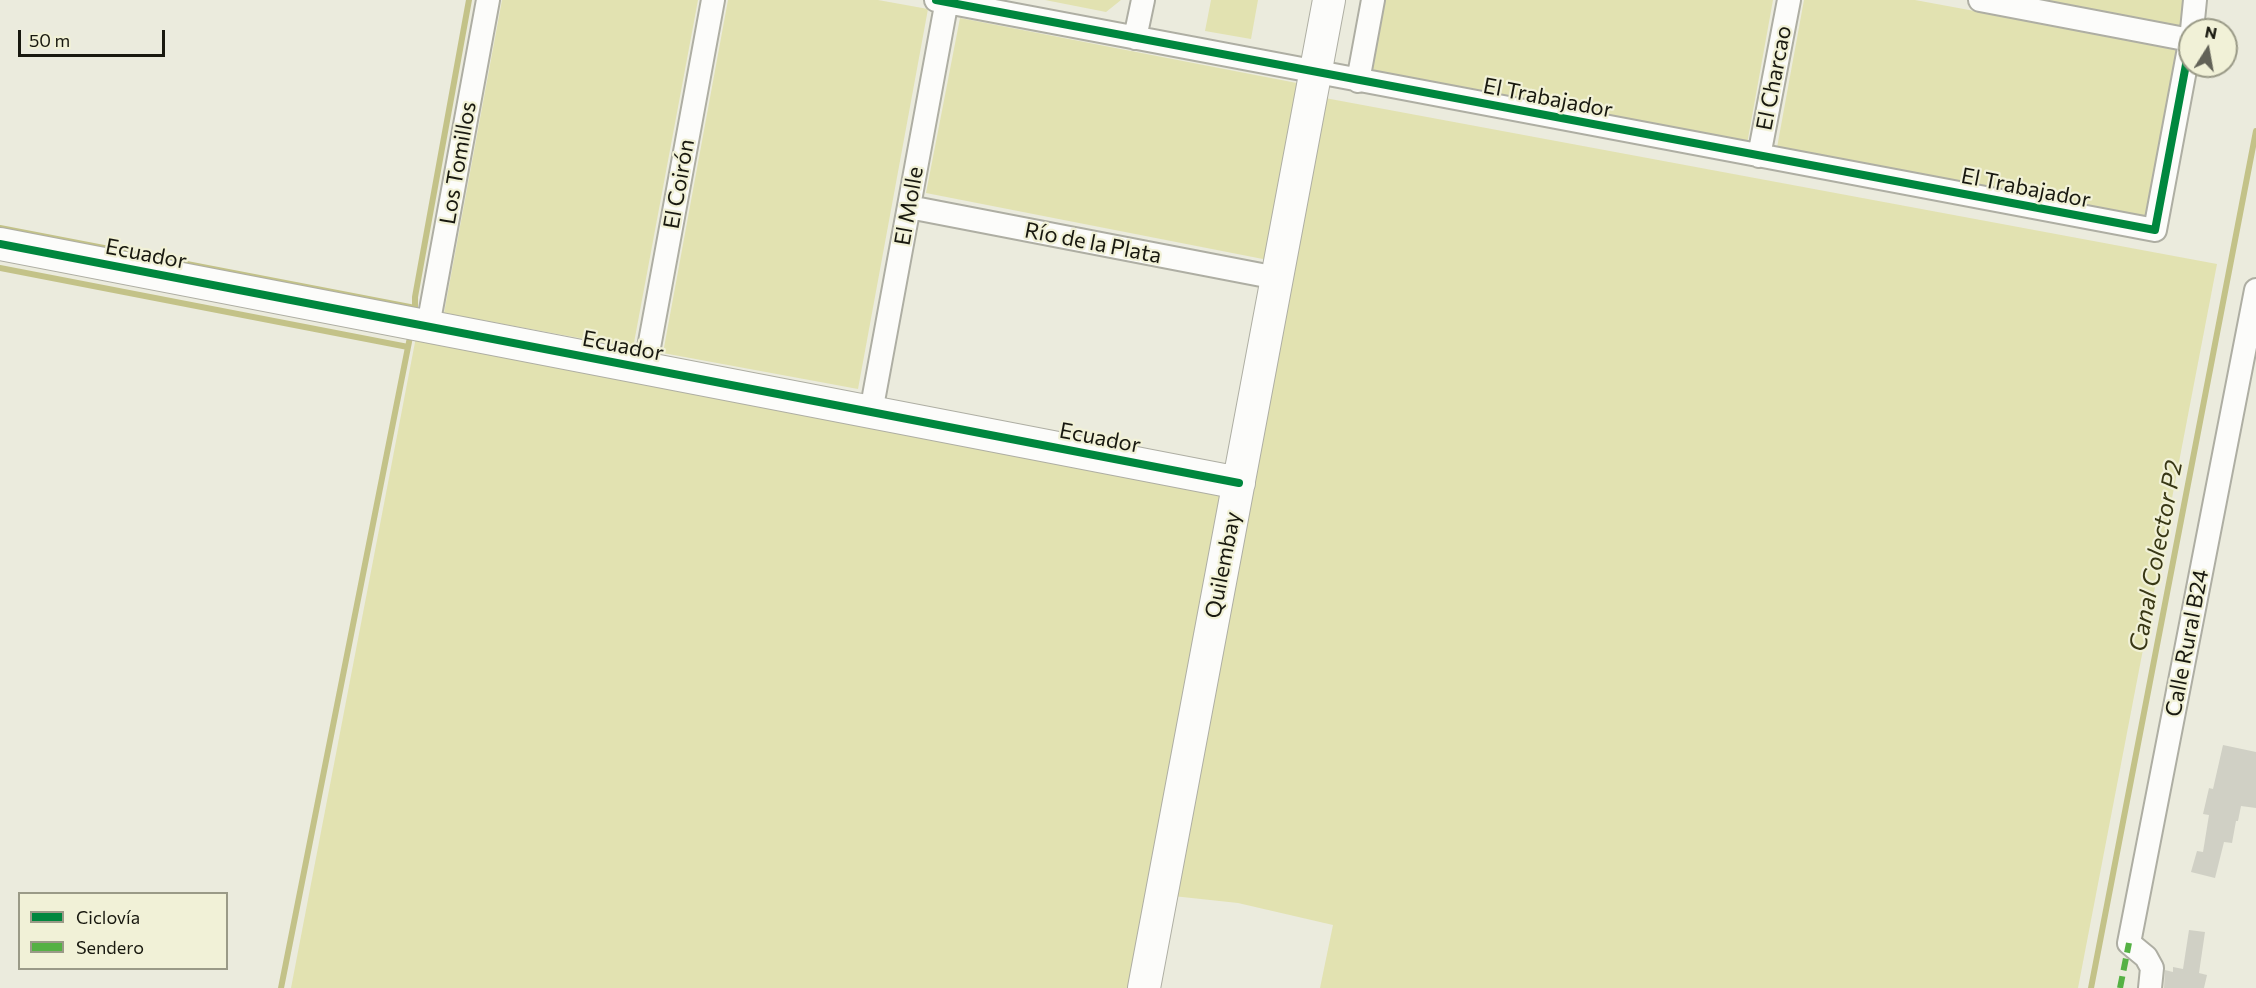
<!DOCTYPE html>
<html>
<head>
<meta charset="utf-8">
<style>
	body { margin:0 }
	#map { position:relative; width:2256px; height:988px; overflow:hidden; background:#ebebdd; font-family:Commissioner,sans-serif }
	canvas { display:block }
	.legend { position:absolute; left:18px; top:892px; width:210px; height:78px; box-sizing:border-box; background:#f1f1d7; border:2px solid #9a9a87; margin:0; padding:8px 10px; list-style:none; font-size:18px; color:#18180f }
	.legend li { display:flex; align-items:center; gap:12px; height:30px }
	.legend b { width:30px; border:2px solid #9a9a87 }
	.north { position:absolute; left:2178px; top:18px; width:60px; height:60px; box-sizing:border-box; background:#f1f1d7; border:2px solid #9a9a87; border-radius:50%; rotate:11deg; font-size:16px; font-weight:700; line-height:24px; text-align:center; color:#18180f }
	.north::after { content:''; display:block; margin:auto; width:21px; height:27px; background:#626257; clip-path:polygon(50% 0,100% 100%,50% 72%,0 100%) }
	.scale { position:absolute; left:18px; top:30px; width:147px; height:27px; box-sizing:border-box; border:3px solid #18180f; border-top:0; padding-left:8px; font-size:18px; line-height:21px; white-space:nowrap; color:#18180f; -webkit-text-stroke:4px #f1f1d7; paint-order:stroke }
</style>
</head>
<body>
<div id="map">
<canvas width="2256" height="988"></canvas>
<ul class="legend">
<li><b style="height:8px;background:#00873e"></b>Ciclovía</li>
<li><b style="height:8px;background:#55b144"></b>Sendero</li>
</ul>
<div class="north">N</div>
<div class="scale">50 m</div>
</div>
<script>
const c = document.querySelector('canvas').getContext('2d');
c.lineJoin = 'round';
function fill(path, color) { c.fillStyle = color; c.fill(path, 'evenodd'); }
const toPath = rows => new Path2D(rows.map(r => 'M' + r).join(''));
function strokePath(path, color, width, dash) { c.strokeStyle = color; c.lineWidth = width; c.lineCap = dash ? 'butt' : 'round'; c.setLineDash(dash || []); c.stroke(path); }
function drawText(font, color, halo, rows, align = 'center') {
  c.font = font + ' Commissioner,sans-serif'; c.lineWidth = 4.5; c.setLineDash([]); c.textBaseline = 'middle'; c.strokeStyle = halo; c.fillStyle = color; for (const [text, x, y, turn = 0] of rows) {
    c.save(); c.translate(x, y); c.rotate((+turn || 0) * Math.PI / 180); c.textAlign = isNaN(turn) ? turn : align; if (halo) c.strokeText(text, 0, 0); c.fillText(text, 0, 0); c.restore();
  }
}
fill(toPath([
	[502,0,698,0,633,348,444,313],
	[728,0,878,0,928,9,858,389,663,353],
	[1045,0,1121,0,1106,12],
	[1211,0,1258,0,1251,39,1205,31],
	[1383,0,1773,0,1747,144,1370,74],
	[1804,0,1915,0,2180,49,2147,221,1776,153],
	[2033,0,2184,0,2182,27],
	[960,18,1302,84,1268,260,926,193],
	[1325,98,2217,264,2078,988,1320,988,1333,925,1238,903,1173,896],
	[416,337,1223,493,1133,988,291,988]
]), '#e2e2b1');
strokePath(toPath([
	[0,228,415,308],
	[0,268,408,347],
	[415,309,415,297,469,0],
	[281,988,411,332],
	[2091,988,2256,131]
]), '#c3c288', 6);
fill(toPath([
	[2223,745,2256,752,2256,808,2241,806,2238,821,2236,821,2232,843,2224,842,2215,878,2191,872,2197,851,2203,852,2209,815,2203,814,2209,788,2213,789],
	[2189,930,2205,932,2199,973,2207,975,2204,988,2164,988,2165,970,2173,972,2173,967,2183,969]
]), '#d0d0c5');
const street = toPath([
	[936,0,2155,230,2190,43],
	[1980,0,2190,40],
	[2192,30,2195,0],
	[1135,38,1143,0],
	[1358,81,1373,0],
	[1759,156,1789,0],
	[909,207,1277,278],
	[428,326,488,0],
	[645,369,713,0],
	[871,412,947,0],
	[2150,988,2152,968,2146,957,2129,943,2256,290]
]);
const secondary = toPath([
	[0,244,1239,483],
	[1144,988,1329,0]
]);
strokePath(street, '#aeaea3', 26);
strokePath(secondary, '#aeaea3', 34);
strokePath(street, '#fcfcfa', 22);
strokePath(secondary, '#fcfcfa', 32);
strokePath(toPath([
	[2120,988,2129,943]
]), '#55b144', 6, [12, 6]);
strokePath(toPath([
	[936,0,2155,230,2190,43],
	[0,244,1239,483]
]), '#00873e', 8);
drawText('22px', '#18180f', '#f1f1d7', [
	["El Charcao",1774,78,-79],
	["El Trabajador",1548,98,11],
	["Los Tomillos",458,163,-80],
	["El Coirón",679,184,-80],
	["El Trabajador",2026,188,11],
	["El Molle",909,206,-80],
	["Río de la Plata",1093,243,11],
	["Ecuador",146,254,11],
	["Ecuador",623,346,11],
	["Ecuador",1100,438,11],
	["Quilembay",1223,565,-79],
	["Calle Rural B24",2187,643,-79]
]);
drawText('italic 24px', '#383715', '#f1f1d7', [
	["Canal Colector P2",2156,556,-79]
]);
</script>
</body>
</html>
